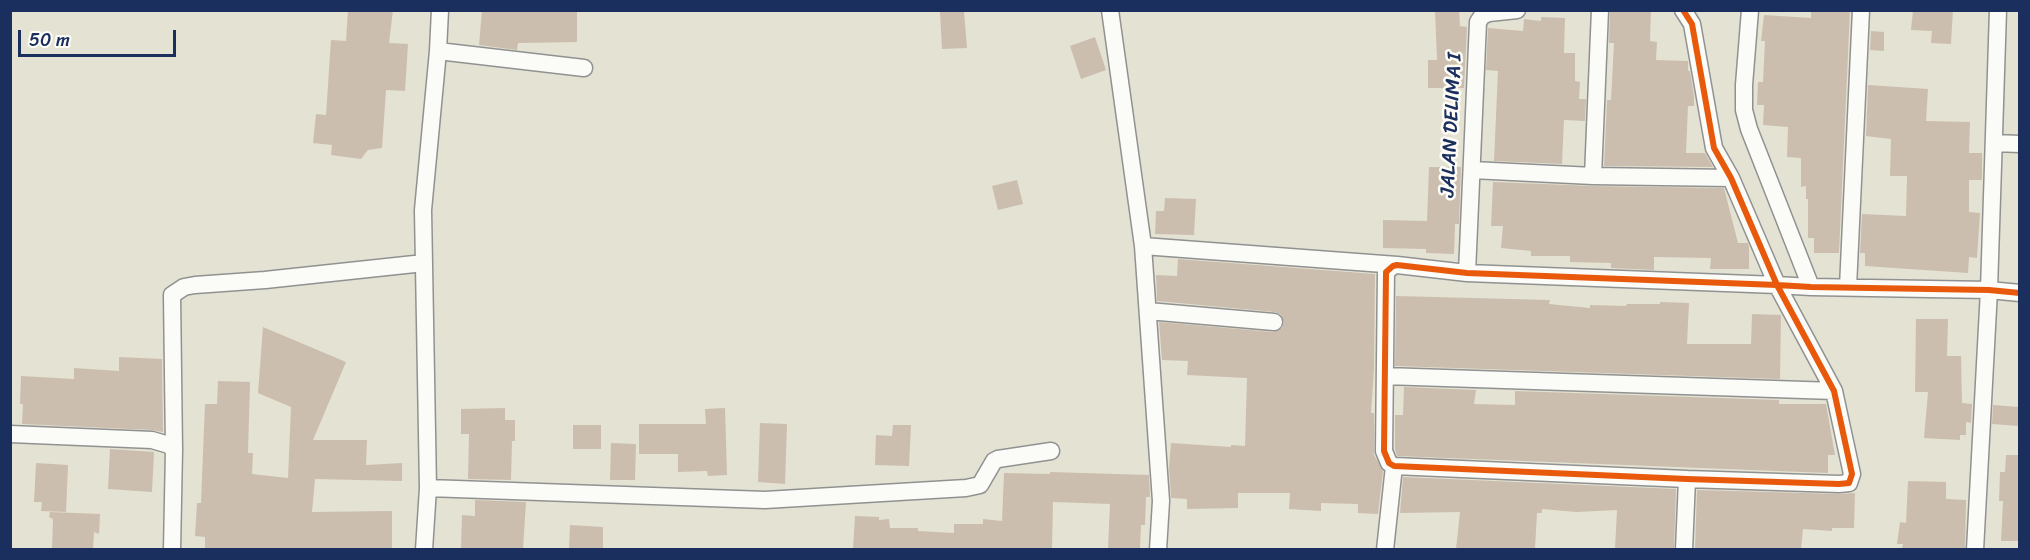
<!DOCTYPE html>
<html>
<head>
<meta charset="utf-8">
<style>
	body { margin:0 }
	#map { position:relative; width:2030px; height:560px; overflow:hidden; background:#e4e2d3; font-family:Sriracha,sans-serif }
	canvas { display:block }
	.frame { position:absolute; inset:0; border:12px solid #1b2f5e; pointer-events:none }
	.scale { position:absolute; left:18px; top:30px; width:158px; height:27px; box-sizing:border-box; border:3px solid #1b2f5e; border-top:0; padding-left:8px; font-size:18px; line-height:21px; white-space:nowrap; color:#1b2f5e; -webkit-text-stroke:4px #fdfcf7; paint-order:stroke }
</style>
</head>
<body>
<div id="map">
<canvas width="2030" height="560"></canvas>
<div class="frame"></div>
<div class="scale">50 m</div>
</div>
<script>
const c = document.querySelector('canvas').getContext('2d');
c.lineJoin = 'round';
function fill(path, color) { c.fillStyle = color; c.fill(path, 'evenodd'); }
const toPath = rows => new Path2D(rows.map(r => 'M' + r).join(''));
function strokePath(path, color, width, dash) { c.strokeStyle = color; c.lineWidth = width; c.lineCap = dash ? 'butt' : 'round'; c.setLineDash(dash || []); c.stroke(path); }
function drawText(font, color, halo, rows, align = 'center') {
  c.font = font + ' Sriracha,sans-serif'; c.lineWidth = 5; c.setLineDash([]); c.textBaseline = 'middle'; c.strokeStyle = halo; c.fillStyle = color; for (const [text, x, y, turn = 0] of rows) {
    c.save(); c.translate(x, y); c.rotate((+turn || 0) * Math.PI / 180); c.textAlign = isNaN(turn) ? turn : align; if (halo) c.strokeText(text, 0, 0); c.fillText(text, 0, 0); c.restore();
  }
}
fill(toPath([
	[348,10,393,10,389,43,408,44,405,91,386,90,382,148,368,150,361,159,331,155,332,145,313,143,316,114,326,115,331,40,346,41],
	[482,10,577,10,577,42,518,43,517,50,479,45],
	[1435,10,1459,10,1460,26,1467,27,1464,88,1428,88,1428,60,1437,60],
	[1610,10,1651,10,1650,41,1657,42,1656,60,1688,61,1688,71,1690,71,1694,96,1694,106,1688,106,1686,153,1705,153,1713,167,1604,166,1607,100,1611,100,1614,43,1609,43],
	[1811,10,1850,10,1839,253,1814,253,1814,238,1808,238,1808,199,1806,199,1806,186,1801,187,1801,158,1787,157,1788,127,1763,125,1764,105,1757,105,1758,82,1763,82,1765,41,1761,41,1764,15,1811,18],
	[1913,10,1953,10,1951,44,1931,43,1932,31,1911,30],
	[964,11,967,48,942,49,940,12],
	[1541,17,1565,18,1564,53,1575,53,1575,81,1580,82,1579,99,1586,99,1585,121,1564,120,1562,164,1494,161,1498,71,1486,70,1488,28,1523,31,1524,19,1541,21],
	[1871,31,1884,32,1884,51,1870,50],
	[1095,37,1106,70,1081,79,1070,46],
	[1868,85,1928,89,1926,121,1970,122,1969,153,1982,153,1982,180,1969,180,1969,212,1980,213,1977,258,1969,257,1968,273,1865,266,1865,253,1860,253,1862,214,1906,216,1907,176,1890,176,1891,139,1866,136],
	[1429,167,1461,167,1459,224,1455,224,1454,254,1426,253,1426,249,1383,248,1383,220,1427,221],
	[1017,180,1023,204,998,210,992,186],
	[1493,182,1593,186,1724,188,1738,243,1748,243,1749,247,1749,269,1710,269,1711,258,1654,257,1654,270,1611,268,1611,263,1570,262,1570,256,1531,256,1531,251,1501,248,1503,226,1491,226],
	[1165,198,1196,199,1194,235,1155,234,1156,211,1164,211],
	[1178,259,1375,274,1374,368,1371,413,1374,413,1374,455,1383,471,1378,514,1358,513,1358,504,1321,503,1321,511,1289,509,1290,493,1238,493,1238,508,1187,509,1187,499,1171,498,1169,467,1171,443,1231,447,1231,445,1245,446,1247,378,1187,375,1188,361,1162,360,1159,322,1273,332,1282,328,1284,322,1280,314,1275,312,1157,301,1156,275,1177,276],
	[1396,296,1550,300,1549,304,1590,308,1590,305,1626,306,1627,304,1660,304,1660,302,1689,303,1687,344,1751,344,1752,314,1781,315,1780,379,1395,366],
	[1916,319,1948,319,1947,356,1961,356,1962,403,1972,404,1971,423,1966,422,1966,435,1960,435,1960,440,1924,438,1928,392,1915,392],
	[263,327,346,362,313,440,367,440,366,465,402,463,402,481,315,479,312,512,392,511,392,549,205,549,205,537,195,536,197,503,201,503,205,404,217,404,218,381,250,382,248,453,253,453,252,474,288,478,291,407,258,393],
	[119,357,162,359,163,432,152,430,22,424,23,404,20,404,21,376,74,379,74,368,119,371],
	[1404,387,1476,390,1474,404,1515,405,1515,391,1779,400,1779,404,1826,404,1835,455,1828,455,1828,473,1397,456,1395,449,1395,415,1403,415],
	[1993,405,2019,407,2019,426,1992,424],
	[505,408,505,420,515,420,515,441,512,441,511,480,468,479,469,434,461,434,461,409],
	[725,408,727,475,708,476,707,471,678,472,678,454,639,454,639,424,706,424,705,409],
	[760,423,787,424,785,484,758,482],
	[573,425,601,425,601,449,573,449],
	[893,425,911,425,909,466,875,465,876,435,892,436],
	[611,443,636,444,635,480,610,480],
	[110,449,154,452,152,492,108,489],
	[2006,455,2019,455,2019,541,2001,541,2003,501,1999,501,2000,472,2005,472],
	[36,463,68,465,66,512,41,511,42,502,34,502],
	[1050,472,1149,475,1150,497,1146,497,1145,525,1141,525,1140,549,1108,549,1110,504,1053,502,1052,549,853,549,855,516,879,517,879,520,889,519,890,528,918,528,918,531,954,533,954,524,983,524,983,519,1002,521,1004,473,1050,474],
	[1403,477,1676,489,1674,549,1615,549,1617,510,1576,512,1542,509,1542,513,1537,513,1535,549,1456,549,1460,512,1400,513],
	[1908,481,1946,482,1946,499,1966,500,1965,549,1902,549,1903,544,1897,544,1900,522,1906,523],
	[1697,490,1839,494,1855,493,1854,528,1832,528,1832,531,1803,529,1801,549,1695,549],
	[475,500,526,502,523,549,461,549,462,515,475,516],
	[50,512,100,514,99,534,94,532,93,549,52,549,53,519,49,517],
	[570,525,603,527,603,549,569,549]
]), '#ccbeae');
const street = toPath([
	[1110,10,1143,246,1161,501,1158,550],
	[1683,10,1692,24,1714,148,1731,178,1777,285,1834,391,1852,474,1849,483,1839,484,1687,479,1394,466,1389,463,1384,451,1386,272,1393,266,1397,265,1467,273,1777,285,1811,287,1989,290,2020,293],
	[1750,10,1744,85,1744,110,1749,129,1811,287],
	[438,51,584,68],
	[1994,143,2020,144],
	[1472,170,1593,176,1731,178],
	[1593,176,1600,10],
	[1143,246,1397,265],
	[1467,273,1478,22,1482,16,1489,13,1517,10],
	[1848,287,1861,10],
	[1148,311,1274,322],
	[1385,376,1834,391],
	[10,434,152,440,169,445,174,450,172,550],
	[174,450,172,295,184,287,195,285,265,280,424,263],
	[428,488,765,500,966,488,980,485,994,461,998,459,1051,451],
	[424,550,428,488,423,210,438,51,440,10],
	[1385,550,1394,466],
	[1684,550,1687,479],
	[1975,550,1989,290,1998,10]
]);
strokePath(street, '#909292', 19);
strokePath(street, '#fbfbf8', 16);
strokePath(toPath([
	[1683,10,1692,24,1714,148,1731,178,1777,285,1834,391,1852,474,1849,483,1839,484,1687,479,1394,466,1389,463,1384,451,1386,272,1393,266,1397,265,1467,273,1777,285,1811,287,1989,290,2020,293]
]), '#e8590c', 6);
drawText('20px', '#1b2f5e', '#fdfcf7', [
	["JALAN DELIMA I",1452,125,-87]
]);
</script>
</body>
</html>
